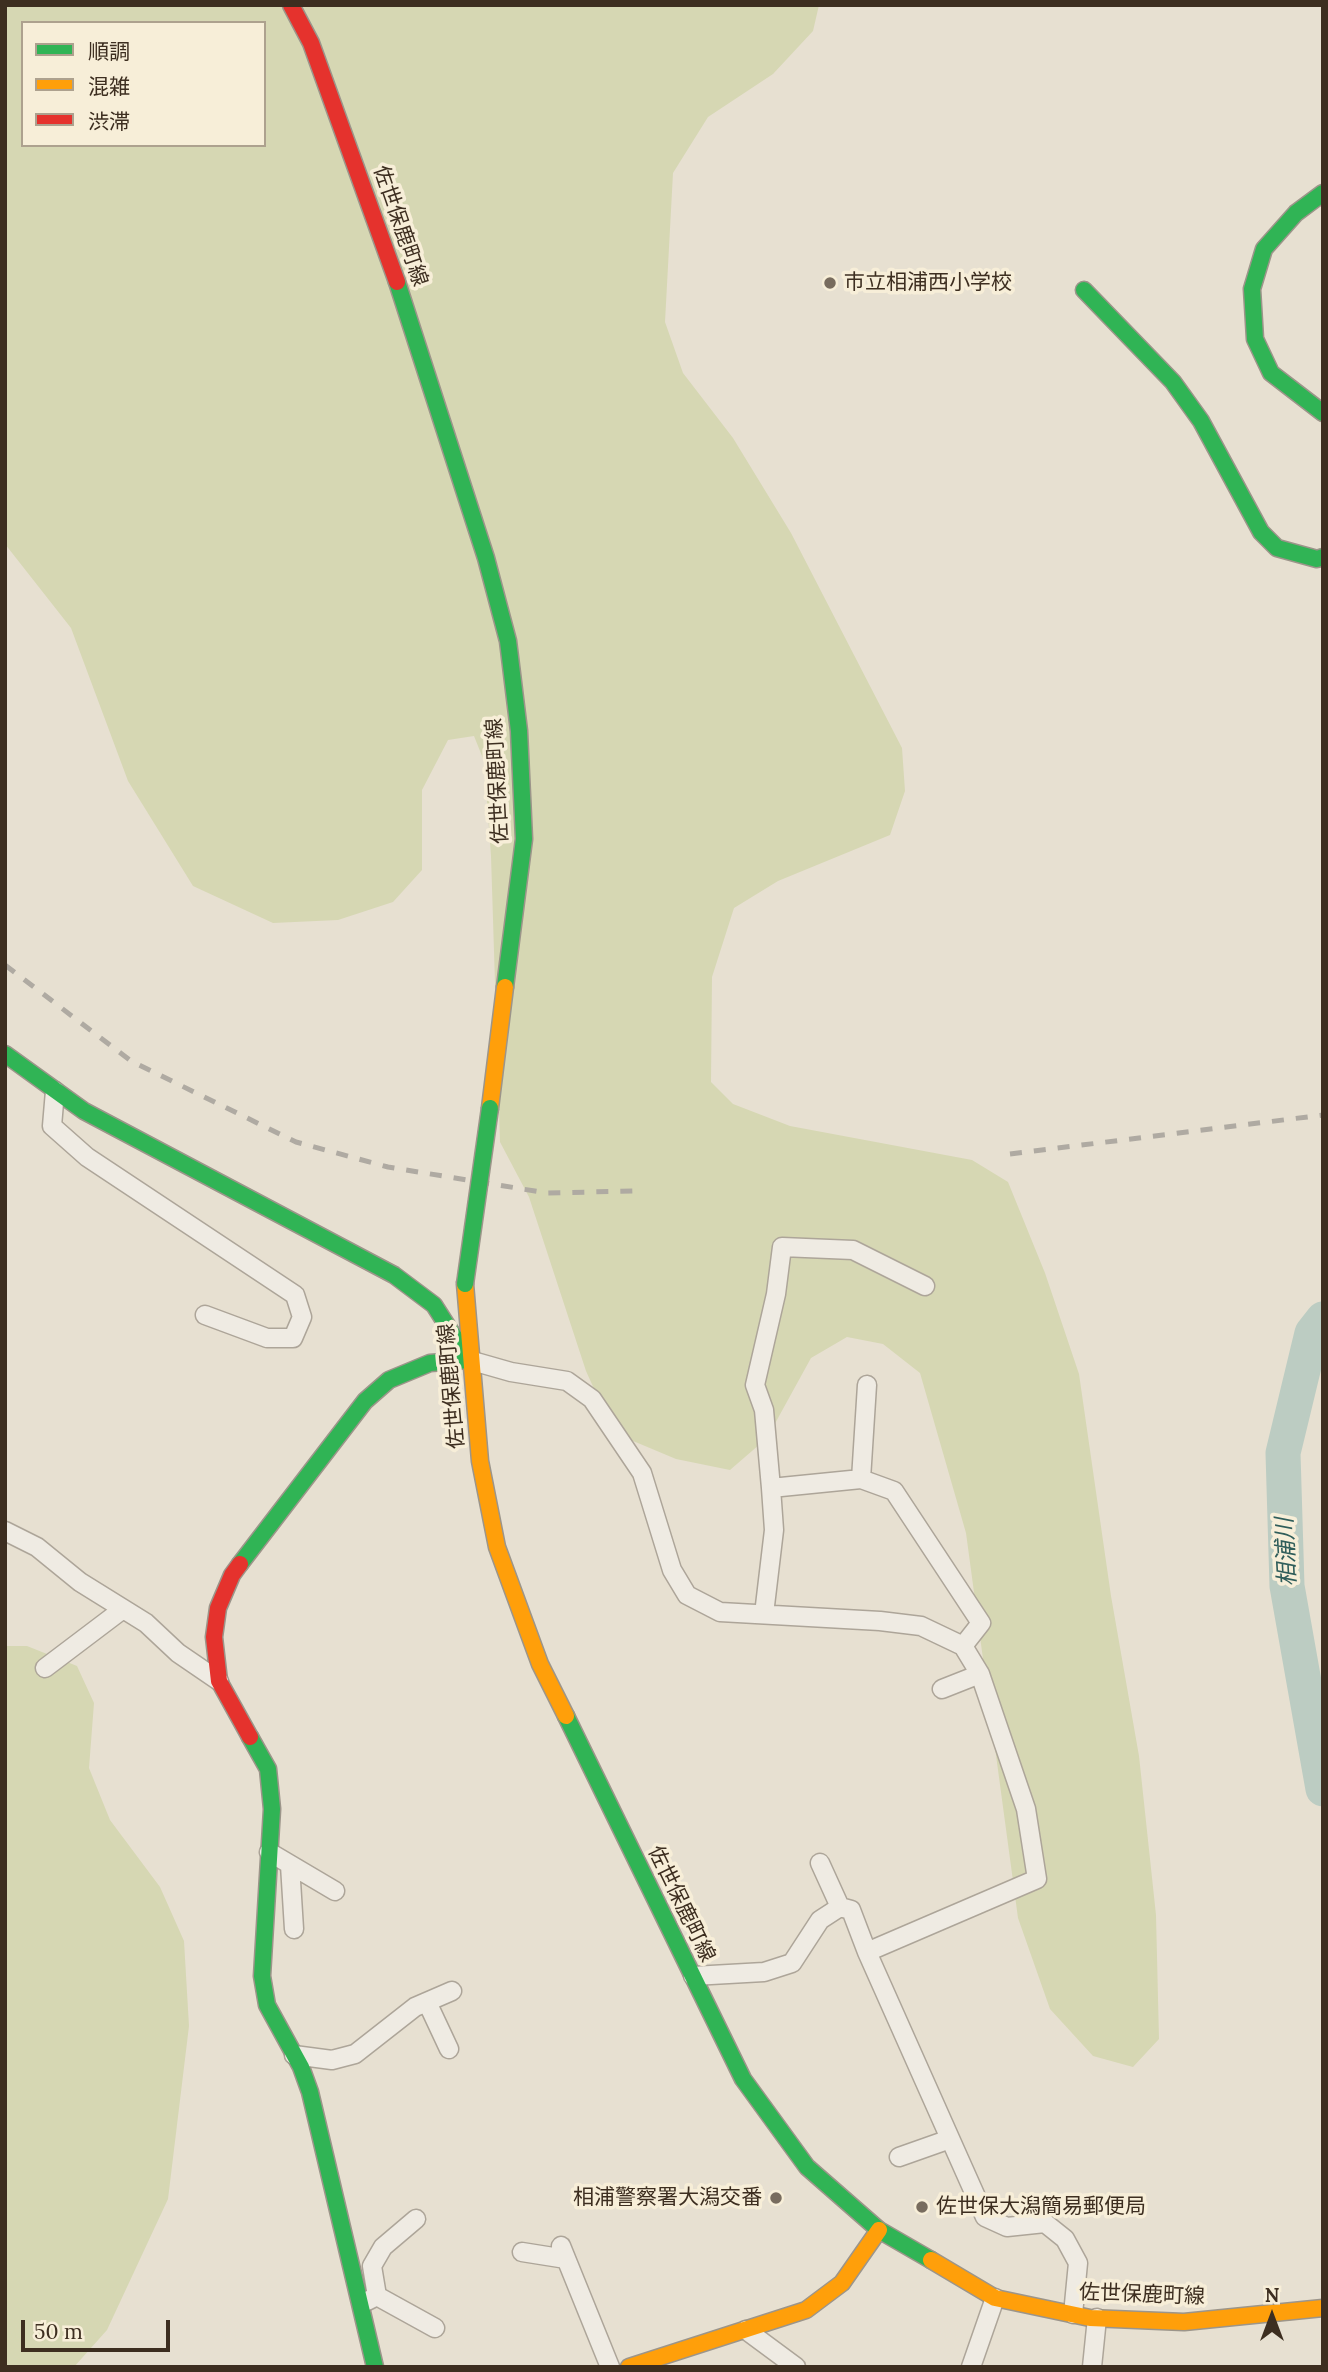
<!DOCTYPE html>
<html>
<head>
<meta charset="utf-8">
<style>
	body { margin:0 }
	#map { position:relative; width:1328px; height:2372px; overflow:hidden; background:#e7e0d1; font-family:Lora,"Noto Sans JP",serif }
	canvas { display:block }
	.frame { position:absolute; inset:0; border:7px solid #3d2e20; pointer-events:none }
	.legend { position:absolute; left:21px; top:21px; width:245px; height:126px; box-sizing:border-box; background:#f7eed8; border:2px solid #ada18e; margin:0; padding:9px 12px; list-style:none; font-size:21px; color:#3d2e20 }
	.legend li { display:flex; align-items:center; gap:14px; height:35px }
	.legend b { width:35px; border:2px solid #ada18e }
	.north { position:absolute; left:1237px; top:2281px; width:70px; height:70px; -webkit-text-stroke:5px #f7eed8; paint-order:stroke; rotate:0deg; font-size:19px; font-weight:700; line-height:28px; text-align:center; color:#3d2e20 }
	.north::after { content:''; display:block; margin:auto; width:24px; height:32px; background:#3d2e20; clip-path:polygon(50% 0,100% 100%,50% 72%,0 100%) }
	.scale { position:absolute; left:21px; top:2320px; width:149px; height:32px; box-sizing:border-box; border:4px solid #3d2e20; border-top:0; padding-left:9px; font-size:21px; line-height:24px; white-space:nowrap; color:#3d2e20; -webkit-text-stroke:5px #f7eed8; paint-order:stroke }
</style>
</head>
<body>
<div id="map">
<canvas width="1328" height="2372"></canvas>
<div class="frame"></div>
<ul class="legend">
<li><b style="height:9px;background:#30b455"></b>順調</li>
<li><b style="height:9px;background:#ff9f0a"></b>混雑</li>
<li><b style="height:9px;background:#e5322d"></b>渋滞</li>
</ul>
<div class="north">N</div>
<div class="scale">50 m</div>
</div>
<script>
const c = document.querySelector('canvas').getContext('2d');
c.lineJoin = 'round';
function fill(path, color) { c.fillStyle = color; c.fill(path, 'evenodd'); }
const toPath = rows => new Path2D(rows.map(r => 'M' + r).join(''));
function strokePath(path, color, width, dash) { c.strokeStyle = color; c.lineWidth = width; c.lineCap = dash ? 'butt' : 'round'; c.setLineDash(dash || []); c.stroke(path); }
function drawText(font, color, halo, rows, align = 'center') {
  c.font = font + ' Lora,"Noto Sans JP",serif'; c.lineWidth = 7; c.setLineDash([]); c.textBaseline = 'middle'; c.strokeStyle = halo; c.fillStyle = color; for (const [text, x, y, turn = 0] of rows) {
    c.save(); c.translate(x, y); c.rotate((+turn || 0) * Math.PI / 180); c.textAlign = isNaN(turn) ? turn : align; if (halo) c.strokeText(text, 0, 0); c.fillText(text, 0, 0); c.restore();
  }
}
fill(toPath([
	[5,5,819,5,813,31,773,74,708,117,673,173,665,322,683,373,733,438,791,533,902,748,905,791,890,835,778,881,734,908,712,977,711,1082,733,1104,790,1126,972,1160,1008,1182,1045,1273,1079,1374,1111,1596,1139,1756,1156,1915,1159,2039,1133,2067,1093,2056,1050,2009,1018,1918,966,1533,920,1373,883,1344,847,1337,811,1358,767,1438,730,1470,676,1459,614,1433,586,1371,529,1197,500,1142,491,856,484,761,474,736,448,740,422,790,422,870,393,902,338,920,273,923,193,886,128,781,71,628,5,544],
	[23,23,264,23,264,145,23,145],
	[5,1646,27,1646,77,1666,94,1703,89,1768,110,1820,160,1887,184,1941,189,2026,168,2199,107,2330,74,2367,5,2367]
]), '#d6d7b3');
strokePath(toPath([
	[1323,1319,1312,1333,1283,1453,1287,1586,1323,1789]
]), '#bcccc2', 35);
const street = toPath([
	[55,1091,52,1126,87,1157,295,1295,302,1317,293,1338,267,1338,205,1315],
	[469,1360,511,1372,567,1381,592,1399,642,1473,672,1570,687,1595,720,1612,880,1621,921,1626,963,1646,980,1674,1026,1809,1037,1879,867,1952,985,2217,1007,2227,1045,2223,1065,2239,1078,2263,1073,2314],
	[861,1479,867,1385],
	[771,1488,764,1410,755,1385,776,1294,782,1247,853,1250,925,1286],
	[5,1531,37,1547,80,1582,146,1623,178,1653,219,1681],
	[764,1614,774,1530,771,1488,861,1479,894,1491,981,1623,963,1646],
	[45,1668,123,1609],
	[942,1689,980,1674],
	[269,1852,335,1891],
	[820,1863,840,1907,851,1910,867,1952],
	[290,1865,294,1929],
	[693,1976,764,1972,792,1963,820,1920,840,1907],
	[427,2002,449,2049],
	[294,2055,332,2060,355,2054,415,2007,452,1991],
	[899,2157,950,2139],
	[561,2246,610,2367],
	[522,2252,566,2259],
	[377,2296,372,2266,383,2247,416,2219],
	[367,2301,377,2296,435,2328],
	[746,2330,796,2367],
	[971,2367,995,2298],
	[1092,2367,1097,2318]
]);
const fast = toPath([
	[1323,193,1296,213,1264,249,1252,289,1255,339,1271,373,1323,413],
	[397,282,486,558,508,641,519,731,524,839,505,987],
	[1084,290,1173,382,1201,421,1261,532,1277,548,1317,559,1323,557],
	[5,1054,84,1111,394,1275,434,1305,469,1360,430,1363,389,1380,365,1401,240,1564],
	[566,1716,743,2079,807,2167,879,2230,931,2260],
	[250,1737,268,1769,272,1809,262,1976,267,2005,301,2067,310,2092,375,2367]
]);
const slow = toPath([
	[490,1108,505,987],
	[465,1284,480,1461,497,1547,540,1664,566,1716],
	[931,2260,995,2298,1090,2318,1184,2322,1323,2308],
	[629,2367,806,2310,842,2283,879,2230]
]);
const jam = toPath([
	[291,5,311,43,397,282],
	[240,1564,232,1575,218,1608,214,1637,219,1681,250,1737]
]);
strokePath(street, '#ada599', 21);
strokePath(fast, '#9c958a', 19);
strokePath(slow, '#9c958a', 19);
strokePath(jam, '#9c958a', 19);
strokePath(street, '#efebe3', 18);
strokePath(fast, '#30b455', 16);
strokePath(slow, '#ff9f0a', 16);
strokePath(jam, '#e5322d', 16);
strokePath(toPath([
	[5,965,131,1061,296,1142,388,1167,547,1193,634,1191],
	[1010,1154,1323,1115]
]), '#afaaa2', 5, [12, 12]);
const fastBridge = toPath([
	[465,1284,490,1108]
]);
strokePath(fastBridge, '#9c958a', 19, []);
strokePath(fastBridge, '#30b455', 16);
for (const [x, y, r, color] of [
	[830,283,7,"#786c5e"],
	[776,2198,7,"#786c5e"],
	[922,2207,7,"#786c5e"]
]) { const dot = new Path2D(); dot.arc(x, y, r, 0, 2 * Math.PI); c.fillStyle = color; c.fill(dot); strokePath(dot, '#f7eed8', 2.5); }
drawText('21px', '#3d2e20', '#f7eed8', [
	["佐世保鹿町線",400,226,71],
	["佐世保鹿町線",498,781,-93],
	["佐世保鹿町線",452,1386,-95],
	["佐世保鹿町線",681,1904,64],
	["佐世保鹿町線",1142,2295,2]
]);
drawText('21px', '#3d2e20', '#f7eed8', [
	["市立相浦西小学校",844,283],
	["相浦警察署大潟交番",762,2198,"right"],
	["佐世保大潟簡易郵便局",936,2207]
], 'left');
drawText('italic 23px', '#2f5d5a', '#f7eed8', [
	["相浦川",1287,1552,-93]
]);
</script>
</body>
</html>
